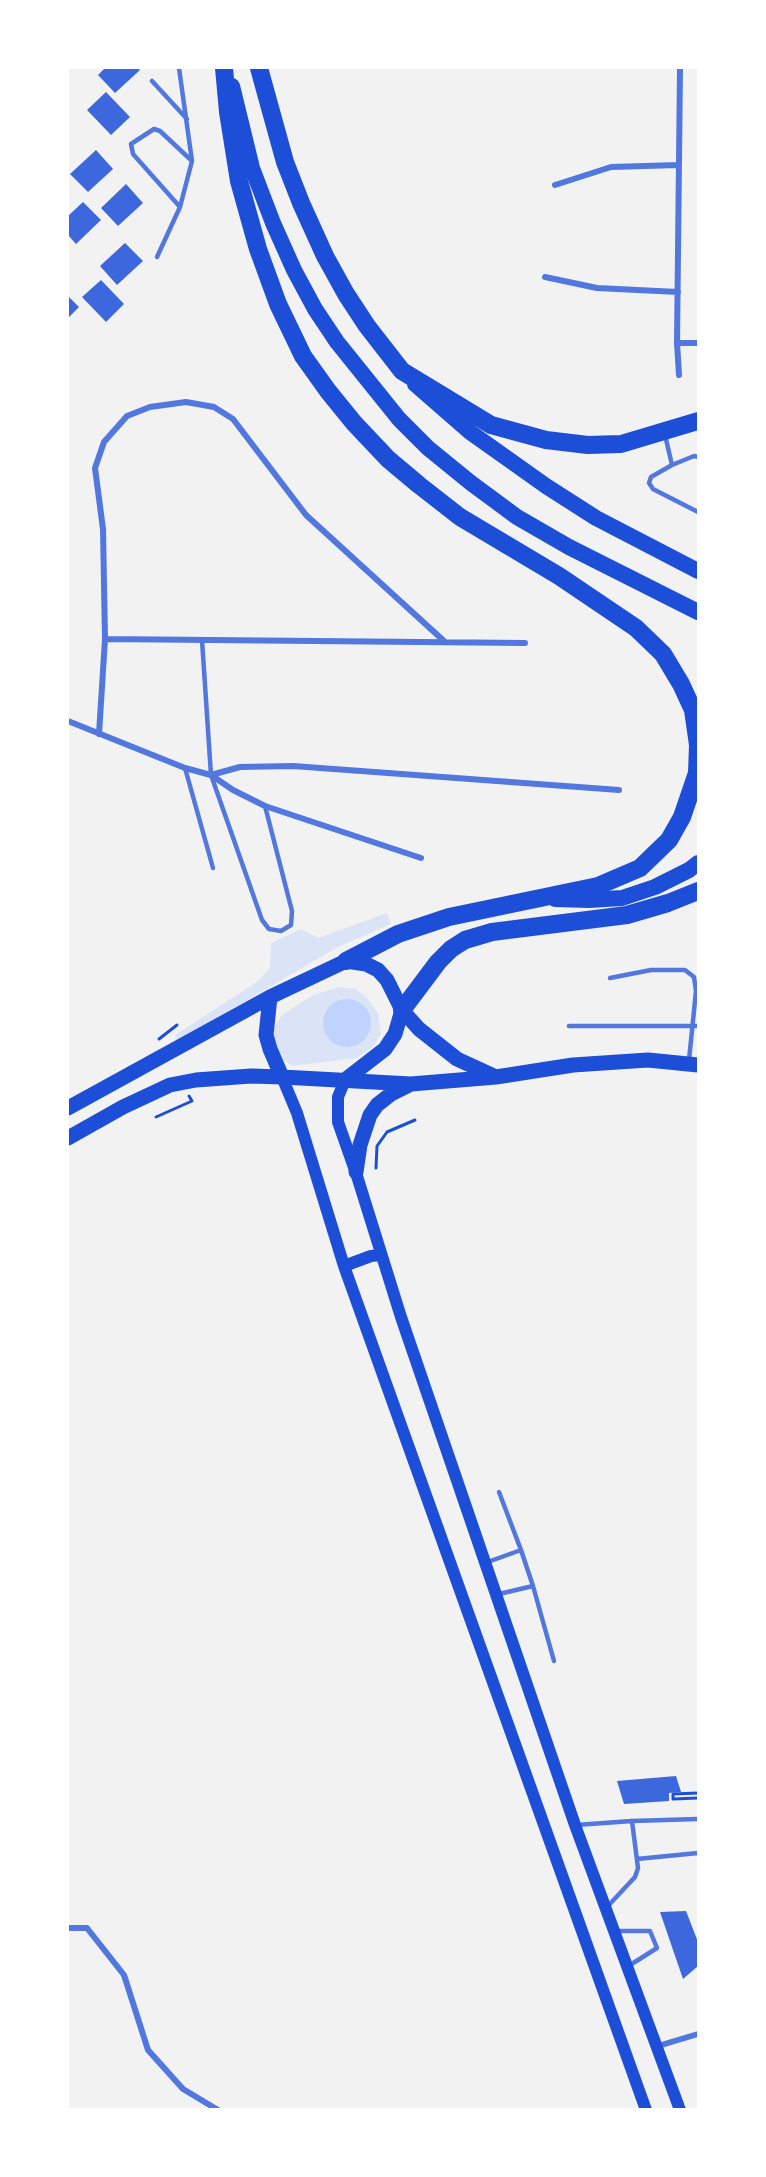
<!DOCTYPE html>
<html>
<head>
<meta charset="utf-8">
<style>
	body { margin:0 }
	#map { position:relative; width:766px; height:2177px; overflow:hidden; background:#f2f2f2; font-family:Arial,sans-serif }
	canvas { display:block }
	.frame { position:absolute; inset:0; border:69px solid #fff; pointer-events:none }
</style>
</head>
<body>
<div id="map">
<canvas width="766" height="2177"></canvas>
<div class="frame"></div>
</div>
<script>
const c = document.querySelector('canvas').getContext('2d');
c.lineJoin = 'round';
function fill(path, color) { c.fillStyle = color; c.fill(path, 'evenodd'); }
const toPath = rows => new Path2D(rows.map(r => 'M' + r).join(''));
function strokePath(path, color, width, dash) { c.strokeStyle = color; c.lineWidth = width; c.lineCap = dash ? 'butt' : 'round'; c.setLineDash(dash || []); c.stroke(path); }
fill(toPath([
	[387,913,391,924,338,947,177,1041,175,1035,257,982,270,968,271,943,301,929,318,938],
	[338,987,356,989,367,998,378,1013,381,1033,373,1047,356,1058,292,1066,280,1057,272,1040,274,1028,282,1015,313,995]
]), '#dbe4f7');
fill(toPath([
	'323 1023a24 24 0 1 1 48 0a24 24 0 1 1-48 0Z'
]), '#bfd3fe');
fill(toPath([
	[105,68,138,68,140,70,115,93,98,75],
	[106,92,130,117,111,135,87,110],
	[96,150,113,169,88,192,70,174],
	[126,184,143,203,118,226,101,208],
	[83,202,101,220,76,244,68,235,68,216],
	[125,243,143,261,117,285,100,266],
	[101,280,124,304,106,322,82,297],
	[68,296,79,307,68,318],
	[676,1776,681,1792,669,1793,669,1801,624,1804,617,1781],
	[686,1911,698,1942,698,1966,683,1979,660,1912]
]), '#3d67dc');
strokePath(toPath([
	[159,1039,177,1025],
	[156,1117,192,1101,189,1096],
	[376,1168,377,1146,387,1132,415,1120],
	[698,1793,673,1794,673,1799,698,1798]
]), '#1d4ed8', 3);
strokePath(toPath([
	[152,81,187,119],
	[180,207,133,154,131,144,154,129,160,131,192,161],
	[157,257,180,207,192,161,179,68],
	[665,435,672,465],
	[698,457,694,456,672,465,651,477,649,483,653,489,698,512],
	[202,640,211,775,262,920,269,929,281,931,291,925,292,911,265,806],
	[185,768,213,868],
	[610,978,651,970,685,970,694,977,696,991,689,1060],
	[569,1026,698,1026],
	[521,1550,533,1586],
	[485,1563,521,1550,499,1492],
	[499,1594,533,1586,554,1661],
	[632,1821,698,1819],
	[576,1825,632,1821,638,1868,635,1877,607,1907],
	[637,1859,698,1853],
	[617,1931,650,1931,657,1948,627,1967]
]), '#5277de', 4.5);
strokePath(toPath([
	[555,185,611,167,678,165],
	[545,277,597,288,678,292],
	[677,343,698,343],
	[679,375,677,343,680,68],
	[105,639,525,643],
	[68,721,185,768,211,775,240,767,293,766,619,790],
	[99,734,105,639,103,529,95,468,104,442,127,416,150,407,186,402,214,407,233,419,306,515,444,641],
	[211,775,233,790,265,806,421,858],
	[68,1928,87,1928,124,1975,148,2050,183,2089,218,2110],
	[658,2046,698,2034]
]), '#5277de', 6);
strokePath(toPath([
	[282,1077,297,1113,344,1266,646,2110],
	[345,1080,338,1097,338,1122,357,1176,401,1317,575,1825,680,2110],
	[344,1266,371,1256,381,1255]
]), '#1d4ed8', 12);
strokePath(toPath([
	[270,997,266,1035,270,1049,282,1077],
	[345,1080,385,1049,395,1034,402,1010],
	[68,1108,270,997,346,961,366,964,378,970,387,980,402,1010,419,1029,457,1059,494,1076],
	[68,1138,123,1107,170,1085,196,1080,251,1076,282,1077,411,1084,496,1077,573,1065,648,1060,698,1065],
	[356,1172,360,1145,370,1115,377,1105,391,1094,411,1084]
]), '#1d4ed8', 15);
strokePath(toPath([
	[232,86,252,168,273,223,294,270,315,309,337,342,399,419,428,448,471,483,517,517,569,547,698,612],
	[415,384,470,432,546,486,596,518,698,571],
	[555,899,589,900,622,898,655,887,689,870,698,863]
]), '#1d4ed8', 16);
strokePath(toPath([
	[224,68,228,112,239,181,258,249,278,304,303,356,328,391,354,423,388,459,419,485,460,517,559,576,636,628,663,654,681,684,693,710,698,745,697,773,682,817,669,840,640,868,598,886,449,917,398,934,346,961],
	[259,68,285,162,301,203,325,256,346,294,367,326,402,371,491,425,546,440,588,445,621,444,698,421],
	[402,1010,438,962,451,949,465,940,492,932,627,915,668,903,698,891]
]), '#1d4ed8', 18);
</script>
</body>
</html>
